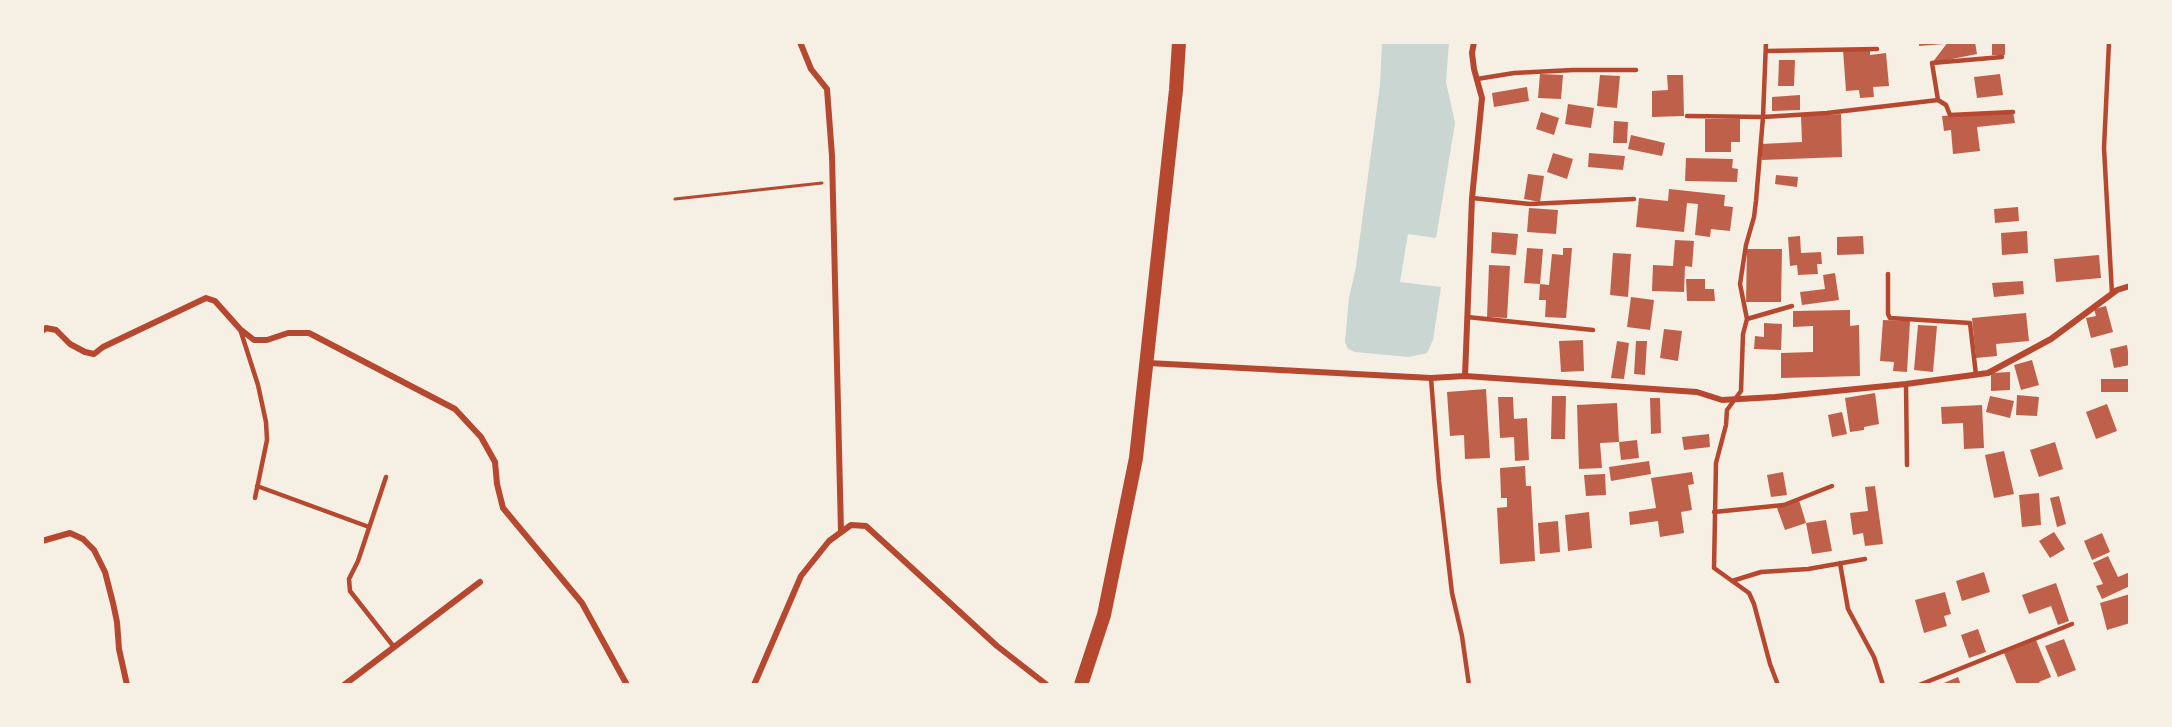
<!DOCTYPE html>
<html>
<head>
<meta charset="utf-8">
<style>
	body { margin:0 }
	#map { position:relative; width:2172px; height:727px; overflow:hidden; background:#f6efe4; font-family:Overpass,sans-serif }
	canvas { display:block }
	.frame { position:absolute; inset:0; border:44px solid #f6efe4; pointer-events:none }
</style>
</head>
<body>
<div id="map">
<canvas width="2172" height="727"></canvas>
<div class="frame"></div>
</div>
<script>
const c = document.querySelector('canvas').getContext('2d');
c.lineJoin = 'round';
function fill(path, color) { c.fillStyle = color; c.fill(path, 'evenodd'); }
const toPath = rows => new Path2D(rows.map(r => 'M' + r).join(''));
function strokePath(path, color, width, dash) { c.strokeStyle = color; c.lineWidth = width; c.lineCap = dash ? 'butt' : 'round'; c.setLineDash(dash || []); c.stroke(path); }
fill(toPath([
	[1382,42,1449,42,1446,82,1455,123,1436,238,1408,234,1400,282,1441,287,1433,340,1427,353,1409,357,1355,352,1348,349,1345,342,1349,298,1356,267,1380,85]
]), '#c9d6d2');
fill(toPath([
	[1919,42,1945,42,1945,44,1919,46],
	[1948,42,1975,42,1977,54,1932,63],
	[1992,42,2005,42,2005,55,1992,55],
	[1870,48,1870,55,1886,53,1889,86,1873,87,1874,97,1860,98,1859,90,1846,91,1843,50],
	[1779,60,1795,60,1794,86,1778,86],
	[1540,74,1563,75,1561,99,1538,98],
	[2000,74,2003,95,1977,98,1974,77],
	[1600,75,1620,76,1617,108,1597,106],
	[1667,75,1683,75,1684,116,1652,117,1652,91,1668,90],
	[1527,87,1529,101,1494,107,1492,93],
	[1800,95,1800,110,1772,111,1772,97],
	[1568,104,1594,108,1591,128,1565,124],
	[1541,112,1559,118,1554,135,1536,129],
	[2013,112,2015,123,1977,127,1980,151,1953,154,1951,130,1944,131,1942,116],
	[1841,114,1842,157,1762,160,1761,144,1802,142,1801,116],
	[1705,119,1740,119,1740,142,1731,142,1731,152,1705,152],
	[1614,121,1628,122,1627,143,1613,143],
	[1631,135,1665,143,1662,156,1628,149],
	[1553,153,1573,159,1567,179,1547,172],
	[1589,153,1625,156,1623,170,1588,167],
	[1686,158,1733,159,1732,168,1738,169,1737,182,1685,181],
	[1528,174,1544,176,1540,202,1524,199],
	[1776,175,1798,177,1797,187,1775,184],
	[1669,189,1725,195,1724,206,1733,207,1730,231,1711,229,1710,237,1695,235,1698,204,1687,203,1684,232,1636,227,1639,198,1668,201],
	[2018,207,2019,221,1995,223,1994,209],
	[1529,208,1558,210,1556,234,1527,232],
	[2027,231,2028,253,2002,255,2001,233],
	[1492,232,1518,234,1516,255,1491,253],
	[1800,236,1801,253,1821,252,1822,264,1817,264,1818,274,1798,275,1797,265,1790,266,1788,237],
	[1863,236,1864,254,1837,255,1837,237],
	[1675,240,1694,241,1692,267,1685,266,1684,292,1652,291,1653,265,1673,266],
	[1527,248,1543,249,1540,284,1524,283],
	[1563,248,1572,248,1566,318,1545,317,1546,300,1539,300,1540,284,1549,285,1552,254,1563,255],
	[1747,249,1782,249,1781,302,1746,302],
	[1613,253,1631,254,1628,297,1610,295],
	[2099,255,2101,278,2056,282,2054,259],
	[1489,265,1510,266,1507,318,1487,317],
	[1835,273,1839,300,1802,305,1800,292,1825,289,1823,275],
	[1686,279,1705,279,1705,289,1714,289,1715,301,1687,301],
	[2023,281,2024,294,1994,297,1992,283],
	[1631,297,1654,300,1650,330,1627,327],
	[2106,306,2113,332,2091,338,2086,318,2096,316,2094,309],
	[1850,310,1850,326,1859,325,1860,376,1781,378,1781,353,1813,352,1813,326,1793,327,1793,311],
	[2026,313,2029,341,1996,344,1997,356,1976,358,1972,318],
	[1883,320,1910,321,1907,372,1893,371,1894,362,1880,361],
	[1764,323,1782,324,1781,350,1754,349,1755,336,1764,337],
	[1918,325,1937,326,1933,372,1914,370],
	[1664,329,1682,331,1678,361,1660,358],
	[1583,340,1584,371,1561,372,1559,341],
	[1617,341,1629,343,1624,379,1611,378],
	[1636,341,1647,341,1645,375,1634,374],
	[2127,345,2130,365,2114,368,2110,349],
	[2032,360,2039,385,2021,390,2014,365],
	[2010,372,2010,390,1991,391,1991,373],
	[2101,379,2130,379,2130,392,2101,392],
	[1486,389,1490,458,1465,459,1464,435,1450,436,1447,392],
	[1875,393,1879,424,1864,427,1864,430,1850,432,1845,398],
	[2017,395,2039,397,2037,416,2016,415],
	[1552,396,1566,396,1565,439,1551,439],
	[1990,396,2014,401,2010,418,1986,412],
	[1498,397,1513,397,1514,419,1527,418,1529,460,1515,461,1514,437,1500,438],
	[1650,398,1660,398,1661,433,1651,434],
	[1617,403,1619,442,1600,443,1602,468,1579,469,1577,405],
	[2107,404,2117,431,2096,439,2086,412],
	[1982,405,1984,448,1964,449,1963,423,1942,424,1941,407],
	[1842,412,1847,434,1832,437,1828,415],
	[1709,434,1710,447,1684,450,1682,437],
	[1637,440,1639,458,1621,460,1619,442],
	[2055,442,2063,469,2039,477,2030,450],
	[2004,451,2014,494,1994,498,1985,455],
	[1649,461,1651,474,1611,481,1609,467],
	[1525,466,1526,486,1531,486,1535,561,1500,564,1497,508,1507,507,1507,498,1501,498,1500,468],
	[1692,472,1694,484,1688,485,1692,510,1681,512,1684,533,1660,537,1658,521,1630,525,1629,512,1656,508,1651,478],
	[1783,472,1787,495,1771,497,1767,475],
	[1605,474,1606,495,1586,496,1584,475],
	[1875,486,1883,544,1865,546,1863,533,1853,535,1850,513,1868,511,1865,487],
	[2039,493,2041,525,2022,527,2019,495],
	[2059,496,2066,524,2057,527,2050,498],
	[1799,500,1806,523,1826,520,1832,551,1812,554,1806,523,1785,530,1777,508],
	[1589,512,1592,548,1568,551,1565,515],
	[1558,521,1560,552,1540,554,1538,523],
	[2054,532,2065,549,2050,558,2039,541],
	[2102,533,2110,552,2092,560,2084,541],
	[2108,556,2118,577,2130,572,2130,586,2102,599,2096,586,2103,584,2093,563],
	[1984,572,1990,592,1962,601,1956,581],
	[2056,583,2069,621,2058,625,2051,606,2029,614,2022,595],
	[1945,592,1951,614,1944,616,1947,626,1924,633,1915,600],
	[2130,594,2130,609,2128,610,2130,623,2107,630,2100,603],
	[1978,629,1986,652,1969,658,1961,635],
	[2064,639,2076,670,2058,677,2045,646],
	[2036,640,2051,677,2039,682,2041,685,2017,685,2004,653],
	[1958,677,1961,685,1939,685]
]), '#bf614a');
strokePath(toPath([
	[675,199,822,183]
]), '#b5482f', 3);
strokePath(toPath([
	[1766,42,1763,117,1756,201,1754,217,1746,245,1740,284,1747,319,1743,334,1741,391,1727,410,1726,425,1716,463,1714,568,1749,593,1754,604,1770,664,1778,685],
	[2109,42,2104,148,2112,294],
	[1766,51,1877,49],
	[1477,79,1514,73,1573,70,1636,70],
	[1938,100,1932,63,2002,57],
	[1687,116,1763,117,1827,113,1938,100,1946,105,1950,115,2013,112],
	[1472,198,1530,204,1634,199],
	[1888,274,1888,314,1890,318,1970,323,1976,375],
	[1467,317,1593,330],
	[1747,319,1792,306],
	[240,329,258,385,266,422,267,440,255,498],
	[1431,378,1439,481,1452,593,1462,636,1469,685],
	[1906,384,1907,465],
	[386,477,358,561,349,579,350,591,394,647],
	[257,486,369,527],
	[1714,512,1784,505,1832,486],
	[1840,563,1848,609,1874,657,1883,685],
	[1732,581,1761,572,1808,569,1865,559],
	[1919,685,2072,624]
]), '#b5482f', 4.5);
strokePath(toPath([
	[800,42,811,69,827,89,832,156,841,532],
	[42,331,46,328,56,330,70,344,85,352,94,354,103,347,206,298,215,301,240,329,254,340,267,340,288,333,309,333,455,409,481,437,495,462,497,484,503,508,582,603,627,685],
	[1148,363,1431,378,1465,376,1697,392,1722,400,1775,397,1906,384,1988,373,2051,339,2117,290,2130,286],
	[1465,376,1472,198,1482,98,1474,69,1472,53,1474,42],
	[42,541,70,533,83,539,94,550,105,572,113,603,117,622,119,649,127,685],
	[344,685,480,582],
	[754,685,801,576,829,541,851,525,866,526,997,646,1047,685]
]), '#b5482f', 6);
strokePath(toPath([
	[1081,685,1104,615,1136,458,1176,90,1179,42]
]), '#b5482f', 14);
</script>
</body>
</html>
